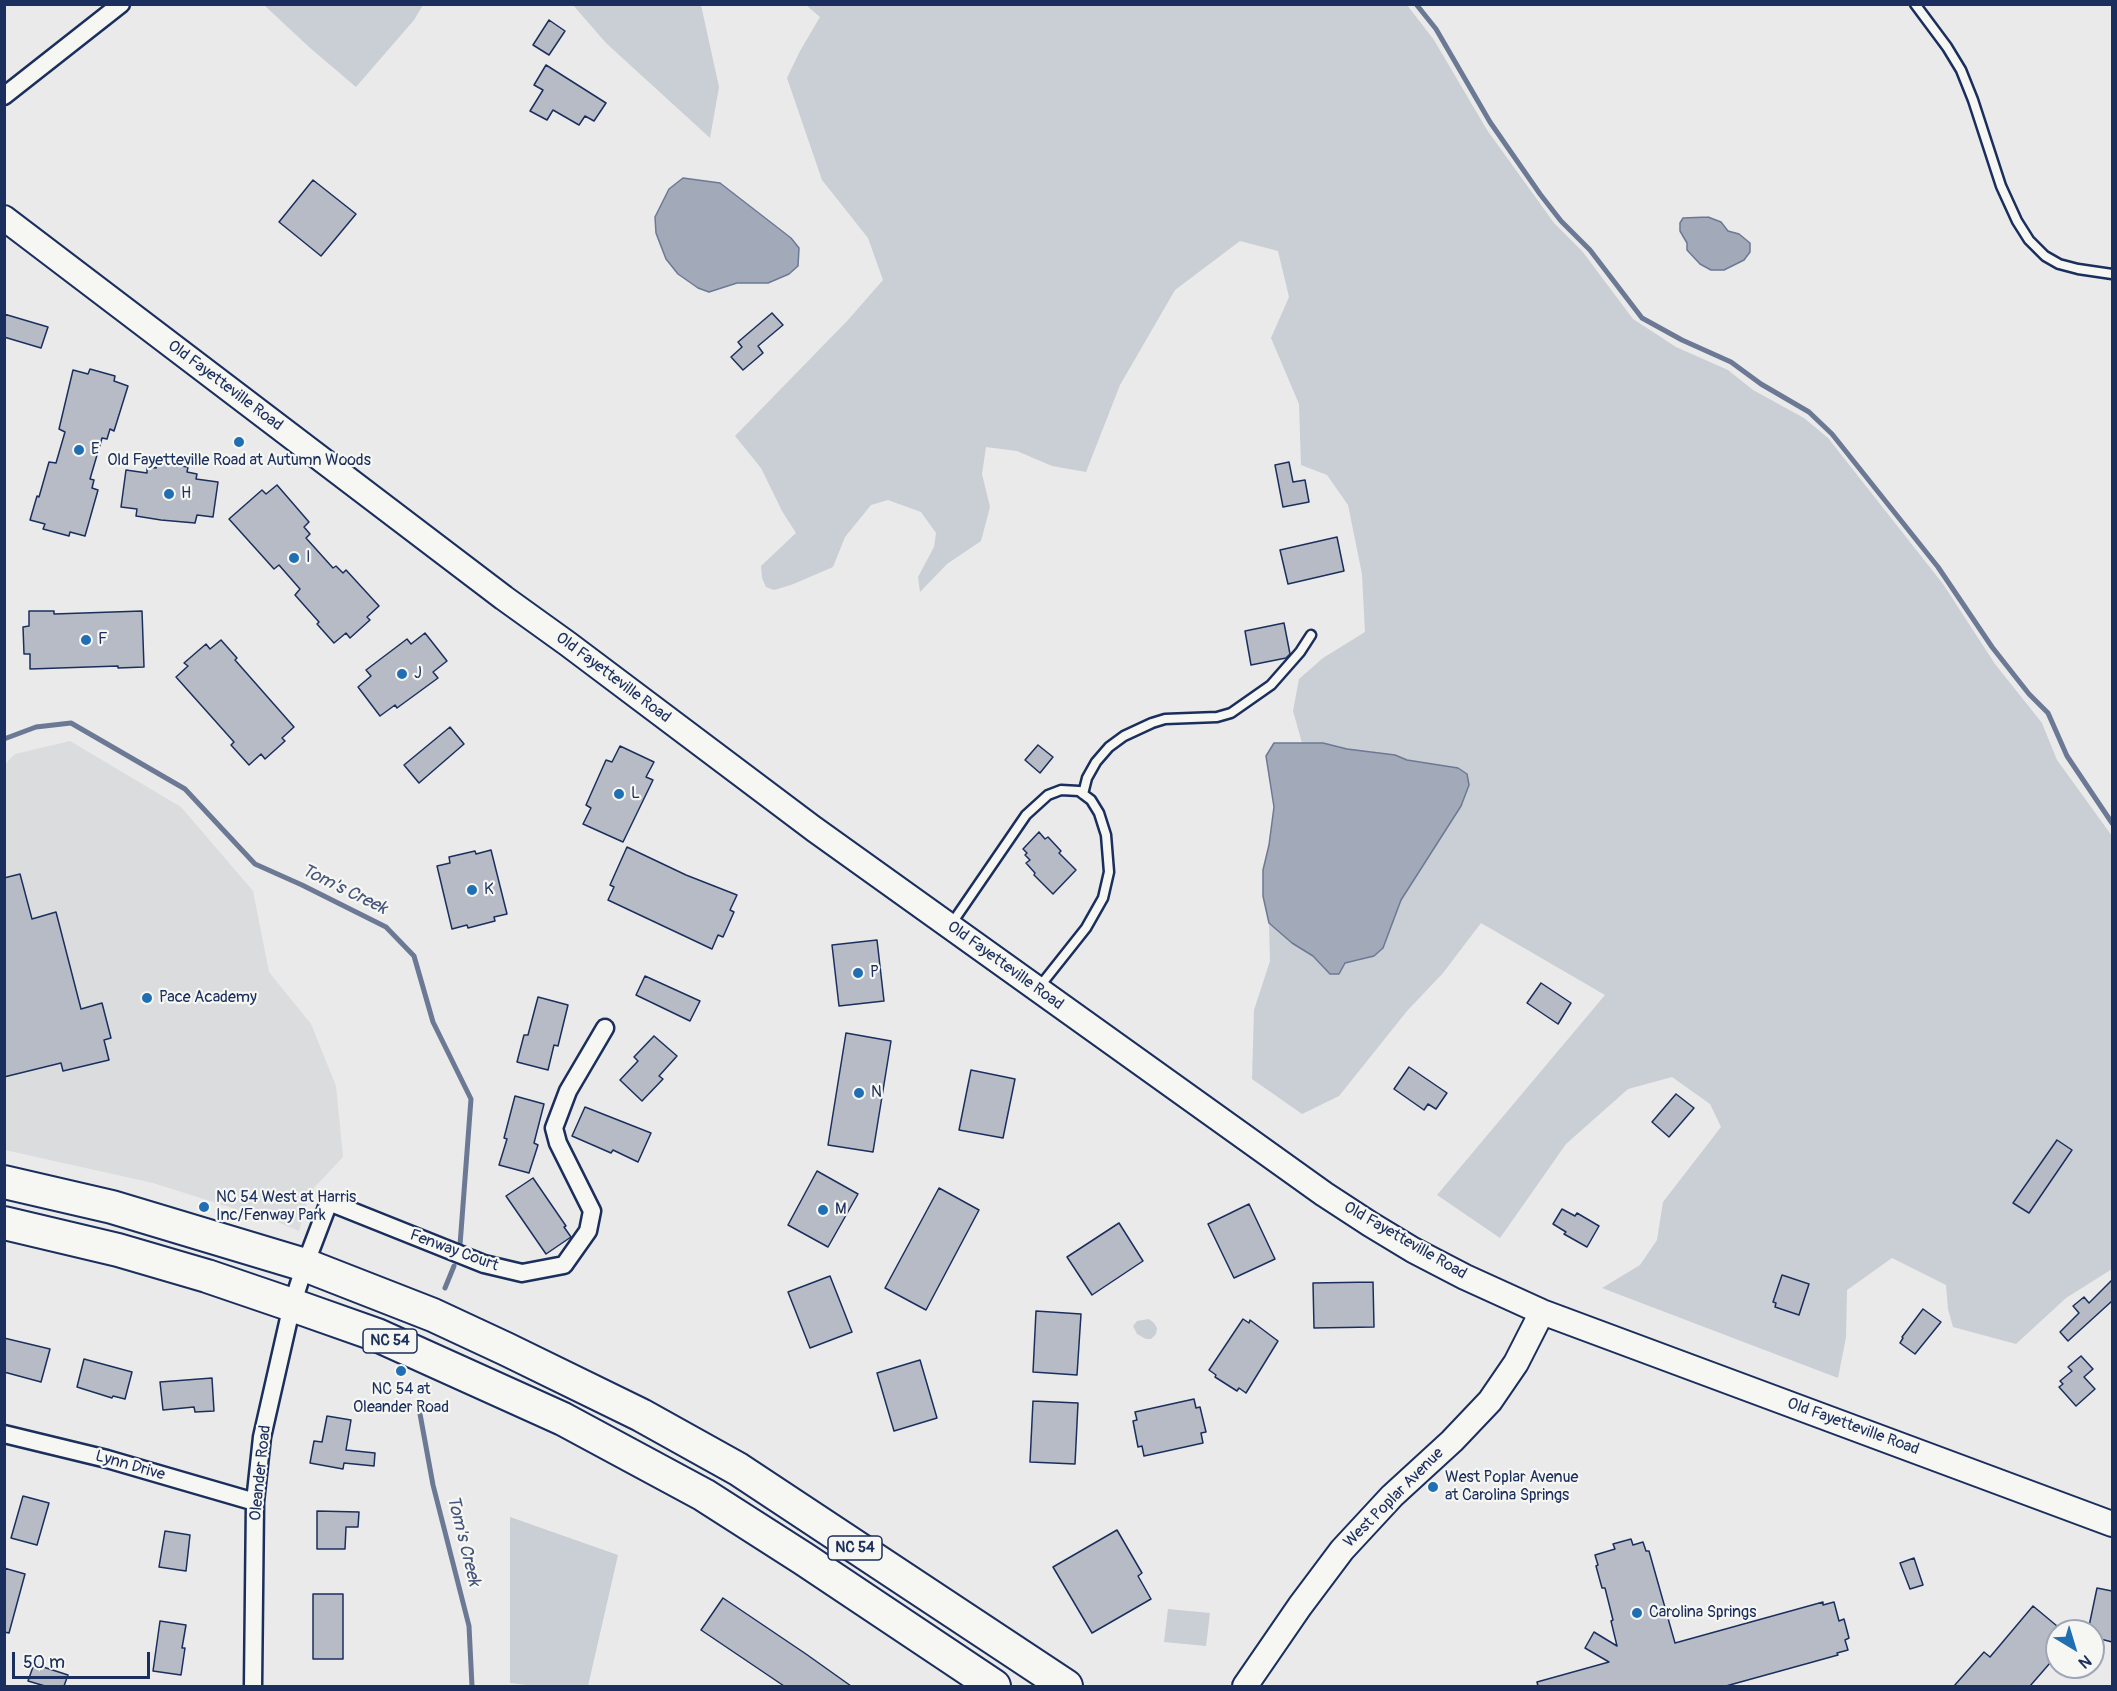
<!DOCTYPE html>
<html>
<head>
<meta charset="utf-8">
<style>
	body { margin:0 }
	#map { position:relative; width:2117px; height:1691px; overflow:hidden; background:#e9eae9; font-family:Pangolin,sans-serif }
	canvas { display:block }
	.frame { position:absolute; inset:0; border:6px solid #1b2f5e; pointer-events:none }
	.north { position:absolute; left:2045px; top:1619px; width:60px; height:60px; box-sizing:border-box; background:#f6f6f2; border:2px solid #9ea6b7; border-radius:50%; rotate:142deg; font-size:16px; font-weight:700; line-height:24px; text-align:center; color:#1b2f5e }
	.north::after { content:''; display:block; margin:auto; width:21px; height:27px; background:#1f6fb2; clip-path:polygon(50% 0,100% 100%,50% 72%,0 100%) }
	.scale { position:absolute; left:12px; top:1652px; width:138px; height:27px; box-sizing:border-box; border:3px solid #1b2f5e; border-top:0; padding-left:8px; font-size:18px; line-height:21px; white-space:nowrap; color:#1b2f5e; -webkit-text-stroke:4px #f6f6f2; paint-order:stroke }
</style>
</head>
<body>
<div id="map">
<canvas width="2117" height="1691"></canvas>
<div class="frame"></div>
<div class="north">N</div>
<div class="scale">50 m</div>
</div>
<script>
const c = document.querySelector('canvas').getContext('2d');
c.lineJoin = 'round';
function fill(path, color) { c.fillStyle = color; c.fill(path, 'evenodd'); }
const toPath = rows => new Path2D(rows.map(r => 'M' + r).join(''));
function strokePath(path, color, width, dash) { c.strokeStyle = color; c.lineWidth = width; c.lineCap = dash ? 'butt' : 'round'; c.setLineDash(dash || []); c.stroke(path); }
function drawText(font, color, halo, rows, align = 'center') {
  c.font = font + ' Pangolin,sans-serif'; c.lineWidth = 4.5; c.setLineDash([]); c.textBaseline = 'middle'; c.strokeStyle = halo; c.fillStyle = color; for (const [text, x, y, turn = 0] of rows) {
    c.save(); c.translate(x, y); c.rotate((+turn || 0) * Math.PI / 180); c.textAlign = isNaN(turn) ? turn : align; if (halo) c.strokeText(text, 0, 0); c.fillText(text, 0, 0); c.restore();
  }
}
fill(toPath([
	[70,741,181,807,253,891,269,972,311,1024,336,1086,343,1157,310,1192,299,1231,280,1223,153,1183,5,1150,5,764,15,754]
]), '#dadcde');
fill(toPath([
	[264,5,423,5,414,20,356,87,309,47],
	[573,5,701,5,719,87,710,138,606,43],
	[806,5,1407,5,1434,40,1487,130,1554,223,1582,251,1633,319,1676,347,1728,370,1753,390,1804,418,1828,438,1943,584,1995,664,2042,723,2057,760,2112,836,2112,1269,2066,1298,2016,1344,1953,1327,1948,1309,1946,1285,1892,1258,1847,1290,1846,1337,1838,1378,1602,1288,1640,1265,1657,1240,1663,1202,1721,1127,1710,1104,1672,1077,1628,1089,1566,1144,1500,1238,1437,1195,1605,995,1481,923,1443,973,1407,1011,1339,1096,1302,1114,1252,1079,1254,1010,1270,961,1269,923,1292,943,1313,956,1330,974,1345,963,1358,961,1383,948,1401,900,1461,806,1407,760,1394,755,1347,749,1323,743,1302,743,1293,711,1299,679,1323,658,1365,632,1362,574,1348,505,1327,475,1301,465,1299,404,1271,338,1289,297,1278,251,1240,241,1175,290,1120,385,1086,472,1052,466,1017,451,986,447,982,474,990,507,981,541,947,564,920,592,918,577,934,547,936,533,921,512,888,500,871,505,845,537,833,567,791,585,774,590,766,587,762,578,761,566,796,533,782,511,761,468,735,436,848,320,883,280,868,238,822,180,787,78,800,51,820,17],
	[1149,1319,1154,1323,1157,1328,1156,1334,1151,1339,1146,1339,1137,1334,1133,1326,1137,1321],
	[510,1517,618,1555,588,1686,535,1686,510,1683],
	[1168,1609,1210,1613,1206,1646,1164,1642]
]), '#caced5');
const water = toPath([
	[683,178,720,183,791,238,799,248,798,266,789,274,768,283,737,283,709,292,698,288,678,274,666,259,656,233,655,217,669,189,683,178],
	[1708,217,1721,222,1728,231,1739,234,1750,243,1750,252,1744,260,1724,270,1711,270,1700,264,1687,250,1687,243,1680,231,1680,223,1683,218,1708,217],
	[1274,743,1323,743,1347,749,1395,755,1407,760,1458,768,1467,774,1469,785,1461,806,1401,900,1383,948,1374,956,1345,963,1339,974,1330,974,1313,956,1292,943,1269,923,1263,896,1263,870,1269,845,1274,807,1266,756,1274,743]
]);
fill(water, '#a2aaba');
strokePath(water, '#6c7995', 1.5);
strokePath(toPath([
	[1416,4,1436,29,1490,122,1540,194,1561,221,1590,250,1642,318,1682,340,1731,362,1761,384,1809,412,1832,434,1938,567,1992,647,2029,694,2048,713,2067,756,2112,823],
	[4,739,36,727,71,723,185,789,255,864,302,885,386,927,414,956,433,1022,471,1099,460,1245],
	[445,1288,454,1266],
	[418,1403,433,1485,469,1626,472,1686]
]), '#6c7995', 5);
const building = toPath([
	[549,20,565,31,549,55,533,45,549,20],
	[546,65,606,103,594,121,585,116,579,125,553,110,547,120,530,111,543,90,534,85,546,65],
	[313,180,356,214,321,256,279,222,313,180],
	[772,313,783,325,758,346,763,353,743,370,731,357,742,347,738,342,772,313],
	[4,314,48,327,41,348,4,337,4,314],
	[90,369,115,376,114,381,128,386,114,431,110,429,107,439,102,438,90,479,94,480,92,488,98,490,85,536,70,532,69,536,43,529,45,524,30,520,37,496,39,497,49,462,56,463,65,432,59,429,73,370,88,374,90,369],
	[1289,462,1293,482,1305,480,1309,502,1283,507,1275,465,1289,462],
	[157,463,188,467,187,472,197,474,196,479,218,482,213,517,197,515,195,523,161,520,136,516,137,509,121,507,126,470,147,473,147,467,156,468,157,463],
	[277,485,309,522,304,527,310,534,306,538,333,568,336,566,343,573,346,570,379,606,367,617,370,620,350,638,346,633,334,643,317,624,319,622,295,595,300,589,279,565,274,569,229,519,262,490,266,494,277,485],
	[1337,537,1344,571,1288,584,1280,550,1337,537],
	[29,611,54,611,54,614,142,611,144,667,118,668,118,666,30,669,30,654,24,654,23,627,29,626,29,611],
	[1284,623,1290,654,1286,658,1251,665,1245,631,1284,623],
	[425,633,447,661,433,672,438,678,397,708,395,705,380,716,358,687,371,676,366,670,407,639,411,644,425,633],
	[221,640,237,658,235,660,294,727,282,738,285,741,265,759,261,754,249,765,231,745,234,742,176,677,188,666,184,663,206,644,210,649,221,640],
	[450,727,464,744,419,783,404,765,450,727],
	[1038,745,1053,757,1040,773,1025,760,1038,745],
	[620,746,654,762,646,777,653,780,623,842,583,824,591,808,586,805,606,760,612,762,620,746],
	[1039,832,1045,839,1048,837,1061,851,1059,853,1076,870,1053,894,1034,875,1035,873,1026,863,1030,860,1025,855,1027,853,1023,849,1039,832],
	[627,847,686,875,737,895,730,910,734,912,723,937,718,935,712,949,608,900,614,887,610,885,627,847],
	[491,850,507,914,494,917,495,921,468,928,467,925,452,929,437,866,450,863,449,857,475,851,476,854,491,850],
	[20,874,32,919,56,912,81,1009,102,1003,111,1038,104,1040,109,1060,63,1071,61,1063,4,1077,4,878,20,874],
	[877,940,884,1001,839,1006,832,945,877,940],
	[645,976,700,1001,690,1021,636,995,645,976],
	[1541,983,1571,1003,1558,1024,1527,1003,1541,983],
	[538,997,568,1005,558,1046,554,1045,548,1070,517,1062,524,1035,528,1035,538,997],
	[846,1033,891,1041,873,1152,828,1145,846,1033],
	[654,1036,677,1056,659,1076,663,1079,642,1101,620,1080,638,1061,634,1057,654,1036],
	[1409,1067,1447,1093,1436,1109,1428,1104,1424,1110,1394,1089,1409,1067],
	[971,1070,1015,1079,1003,1138,959,1130,971,1070],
	[1676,1094,1694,1108,1669,1137,1652,1122,1676,1094],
	[515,1096,544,1104,534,1143,538,1145,529,1173,499,1165,507,1139,504,1138,515,1096],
	[585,1107,651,1133,638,1162,613,1150,611,1153,572,1136,585,1107],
	[2057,1140,2072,1150,2029,1213,2013,1203,2057,1140],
	[817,1171,858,1194,828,1247,788,1225,817,1171],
	[533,1178,566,1226,564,1227,571,1237,546,1254,506,1196,533,1178],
	[939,1188,979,1210,926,1310,885,1288,939,1188],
	[1249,1204,1275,1259,1234,1278,1208,1224,1249,1204],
	[1562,1209,1575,1216,1577,1213,1599,1226,1587,1247,1564,1234,1566,1232,1553,1224,1562,1209],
	[1119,1223,1143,1261,1092,1295,1067,1257,1119,1223],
	[1782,1275,1809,1284,1799,1315,1775,1307,1776,1303,1773,1302,1782,1275],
	[830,1276,852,1332,810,1348,788,1292,830,1276],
	[2112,1280,2112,1301,2068,1341,2060,1332,2079,1313,2073,1306,2084,1297,2089,1303,2112,1280],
	[1373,1282,1374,1327,1314,1328,1313,1283,1373,1282],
	[1923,1309,1941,1322,1915,1354,1900,1343,1903,1338,1902,1337,1923,1309],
	[1036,1311,1081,1314,1077,1375,1033,1372,1036,1311],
	[1243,1319,1249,1323,1250,1320,1278,1341,1246,1393,1239,1388,1237,1391,1215,1377,1216,1375,1209,1370,1243,1319],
	[4,1338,50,1349,41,1382,4,1372,4,1338],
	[2081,1356,2093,1369,2084,1377,2095,1389,2076,1406,2059,1387,2063,1384,2060,1381,2072,1371,2068,1367,2081,1356],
	[84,1359,132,1372,125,1399,113,1396,112,1398,77,1387,84,1359],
	[920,1360,937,1418,894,1431,877,1373,920,1360],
	[212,1378,214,1411,195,1412,194,1407,163,1410,160,1382,212,1378],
	[1194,1399,1196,1408,1200,1407,1206,1432,1201,1433,1203,1443,1144,1456,1142,1446,1138,1447,1133,1421,1137,1420,1135,1412,1194,1399],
	[1033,1401,1078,1403,1075,1464,1030,1462,1033,1401],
	[327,1416,351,1420,346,1450,375,1453,374,1466,344,1463,343,1469,310,1463,314,1441,322,1442,327,1416],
	[23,1496,49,1503,37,1545,11,1538,23,1496],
	[317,1511,359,1512,358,1527,346,1527,345,1549,317,1549,317,1511],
	[1117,1530,1142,1573,1138,1576,1151,1599,1092,1633,1053,1567,1117,1530],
	[165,1531,190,1535,186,1571,159,1567,165,1531],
	[1631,1539,1633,1545,1643,1542,1646,1551,1649,1551,1675,1643,1823,1602,1823,1605,1834,1602,1839,1621,1844,1619,1849,1638,1845,1640,1848,1650,1837,1653,1838,1655,1726,1686,1538,1686,1537,1682,1609,1662,1585,1648,1594,1632,1617,1646,1611,1621,1613,1620,1605,1588,1602,1588,1596,1566,1598,1565,1595,1555,1615,1549,1613,1544,1631,1539],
	[1914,1558,1923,1585,1910,1589,1900,1563,1914,1558],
	[4,1568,25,1574,9,1633,4,1632,4,1568],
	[2097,1588,2112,1591,2112,1642,2093,1637,2093,1631,2088,1631,2097,1588],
	[313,1594,343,1594,343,1659,313,1659,313,1594],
	[723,1598,806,1654,851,1686,784,1686,701,1630,723,1598],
	[2033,1606,2057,1626,2057,1655,2030,1686,1954,1686,1984,1652,1990,1657,2033,1606],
	[160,1621,186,1625,182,1648,185,1648,181,1675,153,1671,160,1621],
	[34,1664,68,1675,64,1686,45,1686,28,1681,34,1664]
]);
fill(building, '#b6bbc6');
strokePath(building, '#1b2f5e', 1.5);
const lane = toPath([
	[1915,4,1947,47,1961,70,1973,100,2001,186,2017,221,2029,240,2045,256,2059,264,2078,269,2112,274],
	[1083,794,1087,778,1096,762,1109,747,1124,736,1152,723,1165,719,1217,717,1231,713,1271,685,1300,652,1311,635],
	[950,926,1026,815,1048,795,1061,790,1079,791,1091,800,1099,813,1106,835,1109,872,1103,898,1086,928,1040,986]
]);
const street = toPath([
	[4,96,121,4],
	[4,1434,107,1459,255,1502],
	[253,1686,255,1502,262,1437,292,1305,305,1265,329,1202,484,1264,522,1273,564,1265,588,1231,592,1211,558,1143,554,1128,568,1091,605,1028]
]);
const secondary = toPath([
	[4,218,504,598,568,644,814,829,1324,1194,1370,1224,1413,1250,1465,1277,1542,1312,2112,1524],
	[1245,1686,1300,1606,1342,1550,1392,1496,1452,1441,1490,1401,1516,1363,1542,1312]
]);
const highway = toPath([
	[4,1182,112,1207,305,1265,433,1315,506,1349,641,1415,738,1469,1066,1686],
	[4,1223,118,1250,207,1276,292,1305,377,1335,563,1419,704,1495,804,1559,994,1686]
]);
strokePath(lane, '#1b2f5e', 13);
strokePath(street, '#1b2f5e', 21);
strokePath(secondary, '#1b2f5e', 28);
strokePath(highway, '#1b2f5e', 36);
strokePath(lane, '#f6f6f2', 8);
strokePath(street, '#f6f6f2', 16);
strokePath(secondary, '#f6f6f2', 24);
strokePath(highway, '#f6f6f2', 32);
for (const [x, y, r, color] of [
	[239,442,6,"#1f6fb2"],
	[79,450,6,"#1f6fb2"],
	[169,494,6,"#1f6fb2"],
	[294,558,6,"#1f6fb2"],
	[86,640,6,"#1f6fb2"],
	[402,674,6,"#1f6fb2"],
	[619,794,6,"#1f6fb2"],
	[472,890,6,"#1f6fb2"],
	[858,973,6,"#1f6fb2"],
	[147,998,6,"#1f6fb2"],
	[859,1093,6,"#1f6fb2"],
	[204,1207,6,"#1f6fb2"],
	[823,1210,6,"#1f6fb2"],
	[401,1371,6,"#1f6fb2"],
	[1433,1487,6,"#1f6fb2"],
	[1637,1613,6,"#1f6fb2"]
]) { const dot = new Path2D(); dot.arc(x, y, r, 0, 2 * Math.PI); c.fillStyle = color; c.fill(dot); strokePath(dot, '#f6f6f2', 2); }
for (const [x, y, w] of [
	[390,1341,54],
	[855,1548,54]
]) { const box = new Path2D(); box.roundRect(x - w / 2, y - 12, w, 24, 4.5); c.fillStyle = '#f6f6f2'; c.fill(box); strokePath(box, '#1b2f5e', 1.5); }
drawText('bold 15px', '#1b2f5e', null, [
	["NC 54",390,1341],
	["NC 54",855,1548]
]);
drawText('16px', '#1b2f5e', '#f6f6f2', [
	["Old Fayetteville Road",225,386,37],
	["Old Fayetteville Road",613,678,37],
	["Old Fayetteville Road",1005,966,36],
	["Old Fayetteville Road",1405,1241,30],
	["Fenway Court",454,1251,20],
	["Old Fayetteville Road",1853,1427,20],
	["Lynn Drive",130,1466,16],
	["Oleander Road",261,1473,-84],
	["West Poplar Avenue",1394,1498,-45]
]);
drawText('16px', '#1b2f5e', '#f6f6f2', [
	["E",91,450],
	["Old Fayetteville Road at Autumn Woods",239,461,"center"],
	["H",181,494],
	["I",306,558],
	["F",98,640],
	["J",414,674],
	["L",631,794],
	["K",484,890],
	["P",870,973],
	["Pace Academy",159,998],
	["N",871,1093],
	["NC 54 West at Harris",216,1198],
	["Inc/Fenway Park",216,1216],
	["M",835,1210],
	["NC 54 at",401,1390,"center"],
	["Oleander Road",401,1408,"center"],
	["West Poplar Avenue",1445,1478],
	["at Carolina Springs",1445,1496],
	["Carolina Springs",1649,1613]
], 'left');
drawText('italic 18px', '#44547a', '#f6f6f2', [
	["Tom's Creek",344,890,26],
	["Tom's Creek",463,1541,76]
]);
</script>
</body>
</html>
